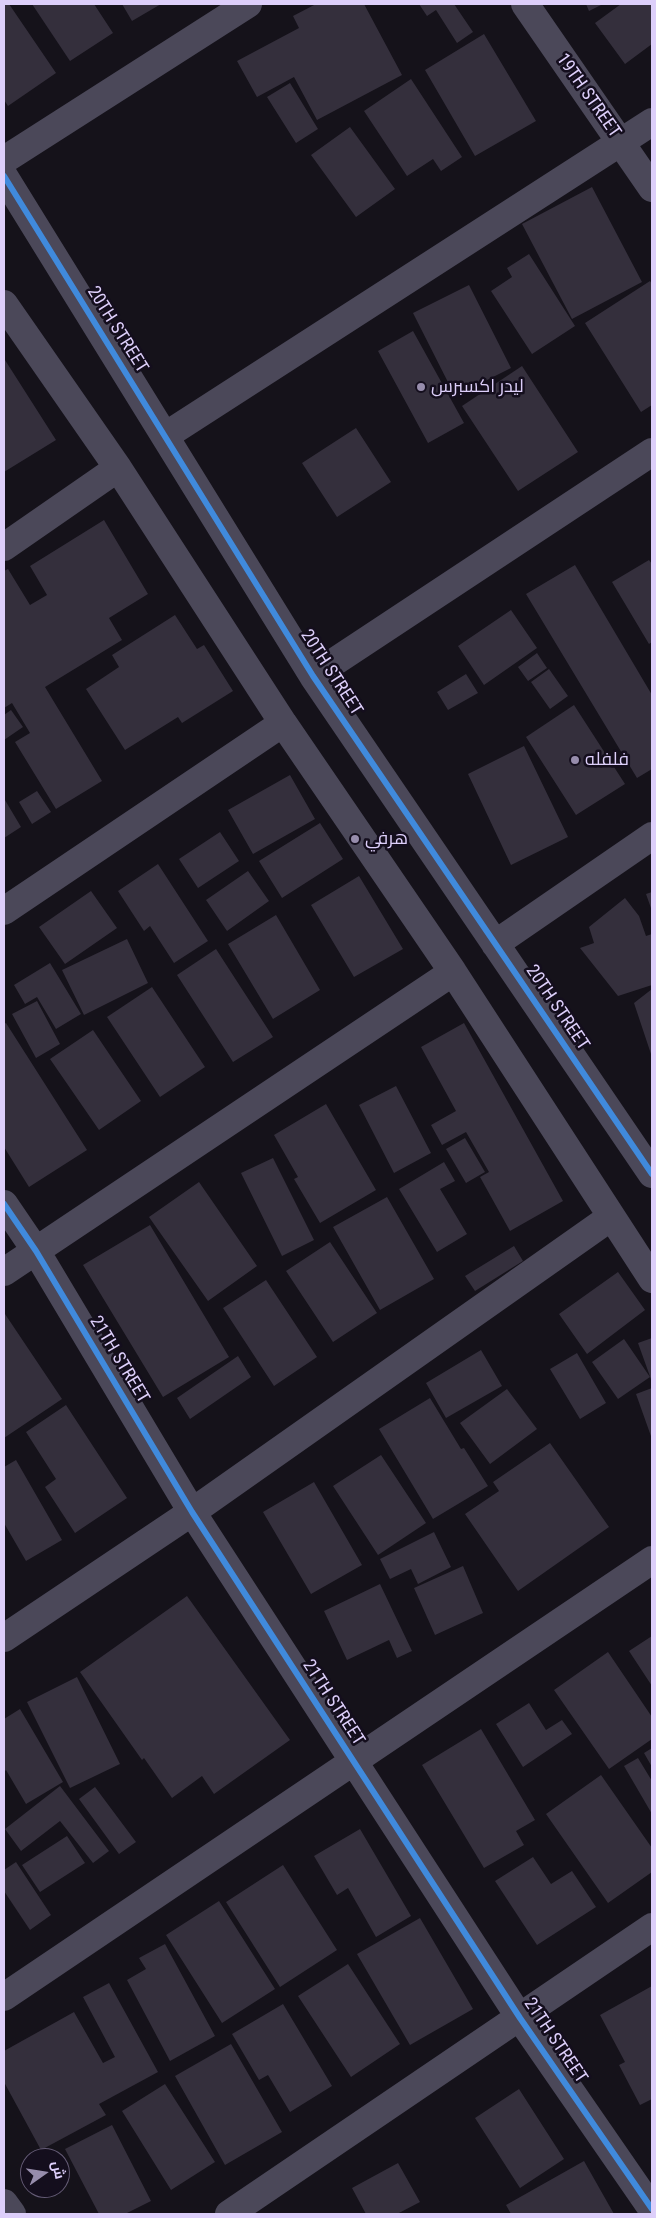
<!DOCTYPE html>
<html>
<head>
<meta charset="utf-8">
<style>
	body { margin:0 }
	#map { position:relative; width:656px; height:2218px; overflow:hidden; background:#15121a; font-family:"Roboto Condensed",Cairo,sans-serif }
	canvas { display:block }
	.frame { position:absolute; inset:0; border:5px solid #ddcffa; pointer-events:none }
	.north { position:absolute; left:20px; top:2148px; width:50px; height:50px; box-sizing:border-box; background:#140e1d; border:1px solid #645b75; border-radius:50%; rotate:77deg; font-size:14px; font-weight:700; line-height:20px; text-align:center; color:#ddcffa }
	.north::after { content:''; display:block; margin:auto; width:18px; height:22px; background:#978dac; clip-path:polygon(50% 0,100% 100%,50% 72%,0 100%) }
</style>
</head>
<body>
<div id="map">
<canvas width="656" height="2218"></canvas>
<div class="frame"></div>
<div class="north">ش</div>
</div>
<script>
const c = document.querySelector('canvas').getContext('2d');
c.lineJoin = 'round';
function fill(path, color) { c.fillStyle = color; c.fill(path, 'evenodd'); }
const toPath = rows => new Path2D(rows.map(r => 'M' + r).join(''));
function strokePath(path, color, width, dash) { c.strokeStyle = color; c.lineWidth = width; c.lineCap = dash ? 'butt' : 'round'; c.setLineDash(dash || []); c.stroke(path); }
function drawText(font, color, halo, rows, align = 'center') {
  c.font = font + ' "Roboto Condensed",Cairo,sans-serif'; c.lineWidth = 5; c.setLineDash([]); c.textBaseline = 'middle'; c.strokeStyle = halo; c.fillStyle = color; for (const [text, x, y, turn = 0] of rows) {
    c.save(); c.translate(x, y); c.rotate((+turn || 0) * Math.PI / 180); c.textAlign = isNaN(turn) ? turn : align; if (halo) c.strokeText(text, 0, 0); c.fillText(text, 0, 0); c.restore();
  }
}
fill(toPath([
	[4,4,9,4,56,73,8,106,4,100],
	[32,4,94,4,113,33,70,61],
	[122,4,161,4,132,21],
	[316,4,364,4,402,75,317,120,294,77,257,97,237,61,299,28,293,16],
	[419,4,454,4,473,32,457,43,436,10,427,16],
	[586,4,603,4,589,11],
	[621,4,652,4,652,44,625,64,595,23],
	[484,34,536,121,475,156,425,70],
	[411,79,462,157,441,171,433,159,407,176,364,111],
	[290,83,318,129,296,143,267,97],
	[350,127,395,189,356,217,311,155],
	[592,187,642,282,572,319,522,224],
	[529,254,575,326,532,354,491,291,512,277,507,268],
	[650,281,652,284,652,405,641,412,585,323],
	[469,285,511,368,455,396,413,313],
	[413,331,464,423,428,443,378,351],
	[5,360,56,440,4,472,4,361],
	[522,366,578,452,518,491,462,406],
	[356,428,391,482,337,517,302,463],
	[104,520,148,594,109,618,122,640,45,687,102,781,56,809,15,742,30,733,12,703,4,708,4,571,8,569,30,605,47,595,30,566],
	[649,560,652,564,652,642,649,644,612,582],
	[575,565,652,695,652,769,637,778,526,594],
	[511,610,537,648,484,685,458,646],
	[175,615,197,649,204,645,233,691,182,723,178,717,125,750,86,689,119,667,112,655],
	[537,653,547,668,528,681,518,667],
	[549,669,568,696,550,709,531,682],
	[466,674,478,693,448,710,437,692],
	[574,705,625,784,576,815,526,737],
	[11,710,23,727,4,740,4,715],
	[524,746,568,837,511,865,468,774],
	[290,775,315,819,253,854,228,810],
	[37,791,51,812,32,824,19,802],
	[5,800,21,827,4,838,4,801],
	[320,823,343,859,282,898,259,861],
	[220,832,239,861,198,888,179,859],
	[158,864,208,941,174,963,150,926,144,931,118,891],
	[248,871,269,901,227,931,206,900],
	[359,876,403,949,354,977,311,905],
	[91,891,117,928,65,964,39,927],
	[652,892,652,911,646,894],
	[625,898,639,916,646,936,652,934,652,985,618,996,580,948,594,943,589,927],
	[276,915,320,990,273,1019,228,944],
	[127,939,148,983,84,1015,62,970],
	[216,949,273,1037,233,1062,177,975],
	[50,963,81,1014,56,1029,37,997,25,1004,14,985],
	[152,987,205,1067,160,1097,107,1017],
	[652,989,652,1057,634,1003],
	[37,1001,60,1044,36,1058,12,1014],
	[6,1023,87,1150,29,1187,4,1147,4,1024],
	[464,1023,563,1201,510,1231,480,1177,489,1172,466,1132,442,1145,431,1125,456,1111,421,1047],
	[93,1030,141,1101,99,1130,50,1059],
	[396,1086,431,1153,394,1173,359,1105],
	[326,1104,376,1190,320,1223,294,1179,298,1177,274,1135],
	[465,1138,485,1172,466,1183,446,1149],
	[273,1158,314,1240,282,1256,241,1173],
	[444,1162,455,1181,440,1189,467,1234,437,1252,399,1189],
	[199,1182,257,1266,208,1301,149,1217],
	[387,1197,434,1279,380,1310,333,1227],
	[150,1225,229,1357,163,1397,83,1265],
	[330,1242,377,1313,333,1342,286,1271],
	[514,1246,523,1261,475,1291,465,1276],
	[618,1272,645,1310,587,1354,559,1314],
	[266,1280,317,1357,274,1386,223,1308],
	[5,1314,62,1399,4,1438,4,1315],
	[652,1338,652,1382,638,1343],
	[624,1339,650,1377,618,1399,592,1362],
	[481,1350,502,1386,446,1418,426,1383],
	[577,1353,606,1403,580,1419,550,1369],
	[238,1356,251,1377,190,1419,177,1398],
	[652,1388,652,1439,636,1394],
	[507,1389,537,1429,490,1464,460,1423],
	[430,1398,461,1449,464,1448,488,1486,433,1519,379,1429],
	[66,1405,127,1498,75,1533,45,1487,56,1479,26,1432],
	[550,1443,609,1527,518,1591,465,1514,499,1491,493,1482],
	[381,1455,426,1523,378,1555,333,1486],
	[16,1460,62,1540,26,1561,4,1523,4,1467],
	[314,1482,362,1565,311,1594,263,1512],
	[434,1532,451,1567,418,1584,411,1569,390,1579,380,1559],
	[463,1566,483,1613,435,1635,414,1588],
	[380,1584,412,1651,397,1658,389,1640,347,1660,324,1611],
	[187,1596,290,1740,214,1794,202,1776,172,1798,144,1758,142,1760,80,1672],
	[652,1636,652,1686,629,1651],
	[608,1652,652,1717,652,1739,609,1769,554,1690],
	[77,1677,120,1764,70,1788,27,1702],
	[529,1703,546,1730,562,1720,572,1734,523,1767,496,1724],
	[20,1709,63,1782,26,1804,6,1770,4,1772,4,1719],
	[481,1729,535,1820,516,1831,524,1845,484,1868,422,1765],
	[652,1748,652,1767,644,1753],
	[638,1758,652,1781,652,1814,624,1766],
	[601,1775,652,1848,652,1872,608,1903,546,1814],
	[60,1786,109,1851,93,1863,60,1821,21,1851,5,1829],
	[95,1787,136,1842,119,1854,79,1799],
	[360,1829,411,1916,376,1937,348,1888,337,1895,314,1856],
	[67,1836,85,1863,40,1892,22,1865],
	[533,1857,551,1884,572,1871,596,1907,537,1945,495,1881],
	[16,1862,51,1915,30,1930,4,1891,4,1870],
	[283,1865,337,1950,280,1987,226,1902],
	[219,1901,275,1989,222,2023,166,1935],
	[420,1918,473,2009,410,2045,357,1954],
	[165,1944,215,2036,170,2061,127,1980,146,1969,139,1958],
	[348,1964,400,2044,351,2077,298,1996],
	[109,1983,158,2072,99,2104,106,2115,41,2150,4,2082,4,2051,74,2012,103,2063,115,2057,83,1997],
	[652,1986,652,2099,640,2105,619,2065,625,2062,600,2015],
	[283,2004,332,2086,290,2112,268,2075,259,2080,232,2034],
	[231,2044,282,2132,225,2165,175,2076],
	[165,2084,215,2162,171,2190,122,2111],
	[519,2089,564,2159,520,2188,475,2118],
	[112,2125,151,2201,125,2214,99,2214,65,2149],
	[584,2161,614,2214,511,2214,506,2205],
	[398,2163,420,2202,397,2214,366,2214,352,2188]
]), '#342f3c');
strokePath(toPath([
	[525,4,652,188],
	[4,160,248,4],
	[4,176,313,676,652,1174],
	[4,304,118,468,283,723,453,972,652,1279],
	[165,436,652,122],
	[4,547,118,468],
	[313,676,652,452],
	[4,911,283,723],
	[495,944,652,836],
	[4,1204,36,1251,192,1512,520,2018,652,2209],
	[4,1272,453,972],
	[4,1638,192,1512,611,1217],
	[4,1997,652,1560],
	[4,2203,12,2214],
	[229,2214,652,1927]
]), '#4b4859', 28);
strokePath(toPath([
	[4,176,313,676,652,1174],
	[4,1204,36,1251,192,1512,520,2018,652,2209]
]), '#408adc', 6);
for (const [x, y, r, color] of [
	[421,387,5,"#978dac"],
	[575,760,5,"#978dac"],
	[355,839,5,"#978dac"]
]) { const dot = new Path2D(); dot.arc(x, y, r, 0, 2 * Math.PI); c.fillStyle = color; c.fill(dot); strokePath(dot, '#140e1d', 2); }
drawText('18px', '#ddcffa', '#140e1d', [
	["19TH STREET",588,96,55],
	["20TH STREET",117,330,58],
	["20TH STREET",331,673,57],
	["20TH STREET",557,1008,56],
	["21TH STREET",119,1360,59],
	["21TH STREET",333,1703,57],
	["21TH STREET",555,2041,56]
]);
drawText('18px', '#ddcffa', '#140e1d', [
	["ليدر اكسبرس",431,387],
	["فلفله",585,760],
	["هرفي",365,839]
], 'left');
</script>
</body>
</html>
